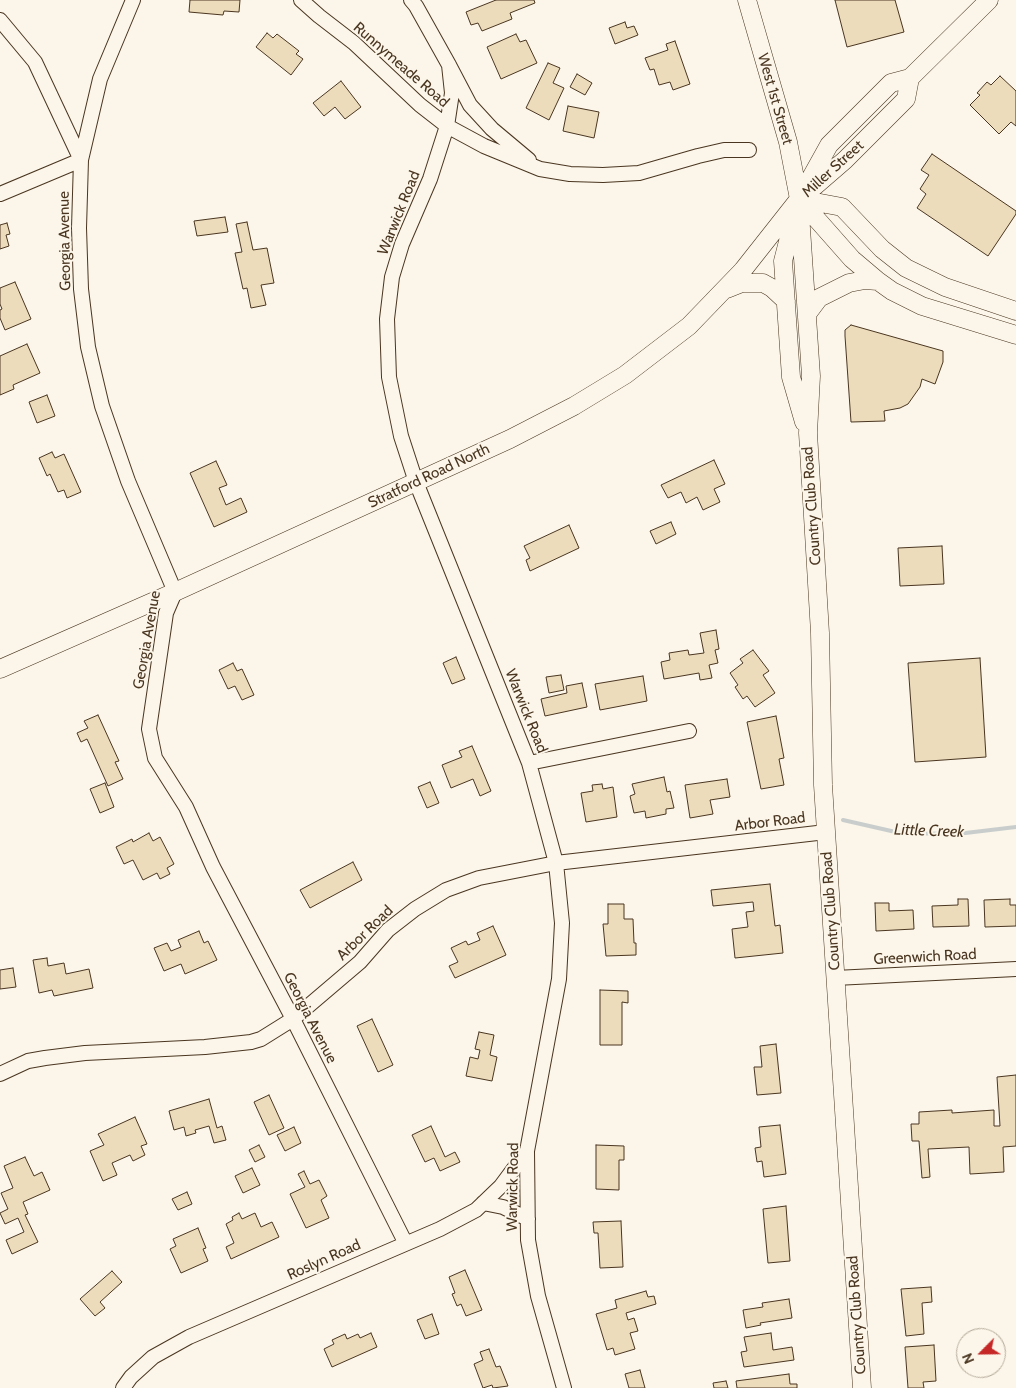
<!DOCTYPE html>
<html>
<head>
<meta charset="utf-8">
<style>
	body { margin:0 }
	#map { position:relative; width:1016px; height:1388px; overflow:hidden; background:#fbf6e9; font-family:Cabin,sans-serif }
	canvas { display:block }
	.north { position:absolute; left:956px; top:1328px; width:50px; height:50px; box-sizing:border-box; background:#fbf6e9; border:1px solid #b4a999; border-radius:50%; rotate:247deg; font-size:14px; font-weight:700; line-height:20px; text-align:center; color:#4a3520 }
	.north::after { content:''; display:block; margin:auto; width:18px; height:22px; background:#c62828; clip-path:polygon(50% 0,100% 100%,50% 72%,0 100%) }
</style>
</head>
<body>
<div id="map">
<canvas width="1016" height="1388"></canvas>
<div class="north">N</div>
</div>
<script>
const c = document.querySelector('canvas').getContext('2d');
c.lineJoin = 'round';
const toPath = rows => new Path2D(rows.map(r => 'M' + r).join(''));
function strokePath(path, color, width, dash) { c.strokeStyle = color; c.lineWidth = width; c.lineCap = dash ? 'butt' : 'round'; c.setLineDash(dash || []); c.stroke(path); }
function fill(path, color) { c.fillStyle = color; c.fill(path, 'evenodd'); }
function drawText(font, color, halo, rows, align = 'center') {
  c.font = font + ' Cabin,sans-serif'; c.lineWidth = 4; c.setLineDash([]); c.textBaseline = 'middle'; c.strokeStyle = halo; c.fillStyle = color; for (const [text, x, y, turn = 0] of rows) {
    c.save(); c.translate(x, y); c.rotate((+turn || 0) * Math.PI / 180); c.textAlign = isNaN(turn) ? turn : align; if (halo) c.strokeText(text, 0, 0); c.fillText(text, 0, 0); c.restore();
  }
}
strokePath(toPath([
	[843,820,900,833,957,834,1016,827]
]), '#c9cecd', 4);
const building = toPath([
	[190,0,240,0,239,12,224,11,223,15,189,12,190,0],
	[496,0,534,0,535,3,510,13,512,19,482,31,478,23,471,25,466,12,496,0],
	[835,0,895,0,904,32,847,47,835,0],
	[625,22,627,28,634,26,638,35,615,44,609,28,625,22],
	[267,33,273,38,277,34,299,51,296,54,303,59,291,75,256,47,267,33],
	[516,34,520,42,526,40,537,63,501,79,487,47,516,34],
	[675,41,690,84,673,90,670,82,659,85,654,69,650,70,645,58,668,50,666,44,675,41],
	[548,63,560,68,553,83,564,88,549,120,526,108,548,63],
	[577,74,592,83,585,95,570,87,577,74],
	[1000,76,1016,91,1016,126,1011,122,999,134,970,105,980,95,977,93,987,82,991,85,1000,76],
	[341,81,361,107,345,119,335,107,324,116,313,103,341,81],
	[568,106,599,112,594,138,563,131,568,106],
	[932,154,1016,211,1016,214,988,256,917,208,926,194,920,189,929,175,921,170,932,154],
	[225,217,228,232,197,236,194,221,225,217],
	[247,222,253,250,267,248,274,283,261,285,266,305,251,308,247,288,243,289,235,253,242,252,236,224,247,222],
	[7,223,10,234,6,235,9,246,0,249,0,225,7,223],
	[15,282,31,319,5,330,0,318,0,310,2,309,0,304,0,288,15,282],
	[851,325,943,351,943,362,935,384,922,379,920,387,908,404,900,408,884,411,885,421,851,422,845,336,845,330,851,325],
	[27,344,40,373,13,385,14,389,0,395,0,356,27,344],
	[47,395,55,416,37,423,29,402,47,395],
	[52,452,55,458,64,454,81,492,67,498,64,490,58,492,50,474,47,476,39,458,52,452],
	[714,460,725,484,714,489,720,502,703,510,697,497,686,503,681,492,668,498,661,485,714,460],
	[216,461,227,485,219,488,226,505,241,498,247,512,214,527,190,473,216,461],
	[671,522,676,534,656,544,650,531,671,522],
	[569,525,579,548,530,571,526,560,530,558,524,546,569,525],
	[942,546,944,584,900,586,898,548,942,546],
	[716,630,719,649,715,650,718,663,709,665,712,678,700,680,699,673,664,679,661,662,670,660,669,653,688,650,689,655,704,653,700,633,716,630],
	[753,650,769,671,763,675,775,693,755,707,747,696,743,699,735,687,738,685,730,673,743,663,740,659,753,650],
	[456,657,465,679,452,684,443,663,456,657],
	[980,658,986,757,915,762,908,663,980,658],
	[233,663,237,671,242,669,254,695,242,700,235,686,228,689,219,670,233,663],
	[561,675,564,690,549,693,546,677,561,675],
	[643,676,647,701,600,710,595,684,643,676],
	[582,683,587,707,545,716,541,699,567,693,566,686,582,683],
	[98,715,119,761,115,762,123,779,108,786,87,739,81,742,77,733,88,728,84,721,98,715],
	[776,716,784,758,779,759,784,785,761,789,747,722,776,716],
	[472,746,491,791,480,796,473,779,451,788,442,765,462,757,459,751,472,746],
	[664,777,667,792,670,791,674,808,666,809,666,814,646,818,645,811,634,813,630,796,635,794,632,784,664,777],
	[727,779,730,797,710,800,713,814,690,818,685,785,727,779],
	[430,782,439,803,427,808,418,787,430,782],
	[105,783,114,807,100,813,90,789,105,783],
	[602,784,603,789,613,787,617,817,586,822,581,793,593,791,592,785,602,784],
	[149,833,153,841,160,837,174,864,167,868,170,874,160,879,157,873,143,880,133,860,124,864,116,847,132,839,133,842,149,833],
	[353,862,362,880,310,908,300,890,353,862],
	[770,884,775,926,780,925,783,953,735,958,732,929,748,927,746,912,754,911,753,902,713,906,711,890,770,884],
	[958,899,968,899,969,926,933,927,932,906,958,905,958,899],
	[1010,899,1010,905,1016,905,1016,926,985,927,984,900,1010,899],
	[875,903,889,903,889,911,913,910,914,929,876,931,875,903],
	[608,904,624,904,624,919,633,919,634,943,636,943,636,955,606,956,603,924,608,924,608,904],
	[493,926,506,955,455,978,449,966,458,962,451,948,466,941,468,945,480,940,477,933,493,926],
	[199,931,204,943,208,941,217,960,185,974,181,964,164,971,154,948,167,943,171,951,181,947,178,940,199,931],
	[47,958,48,966,64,963,66,974,89,969,93,988,54,996,52,990,39,993,33,960,47,958],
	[13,968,16,987,0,989,0,970,13,968],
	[600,990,628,991,628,1003,622,1002,622,1045,600,1045,600,990],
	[372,1019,393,1065,378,1072,357,1026,372,1019],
	[479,1032,494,1035,490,1055,497,1057,492,1081,466,1076,470,1057,478,1059,480,1050,475,1049,479,1032],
	[776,1044,781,1093,757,1095,754,1067,762,1067,760,1046,776,1044],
	[1016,1075,1016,1146,1003,1147,1004,1172,970,1174,969,1147,928,1149,930,1177,922,1178,919,1141,912,1141,911,1124,919,1124,919,1112,952,1110,952,1113,994,1110,994,1126,1000,1126,997,1077,1016,1075],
	[269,1095,284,1128,269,1135,254,1102,269,1095],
	[209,1099,217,1128,222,1126,226,1140,214,1143,209,1126,195,1130,196,1133,186,1136,184,1127,174,1130,169,1111,209,1099],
	[135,1117,147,1144,141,1146,145,1155,133,1161,130,1155,112,1163,117,1175,103,1181,90,1151,104,1145,98,1134,135,1117],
	[780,1125,786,1174,764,1177,762,1161,757,1162,755,1148,761,1147,759,1127,780,1125],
	[431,1126,445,1157,455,1152,460,1162,440,1171,434,1158,425,1162,412,1135,431,1126],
	[294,1127,301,1143,285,1151,277,1135,294,1127],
	[259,1145,265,1157,255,1162,249,1150,259,1145],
	[596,1145,624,1146,624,1160,619,1160,619,1190,596,1189,596,1145],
	[25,1157,34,1176,42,1172,50,1190,23,1202,28,1214,25,1215,38,1242,12,1254,6,1240,24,1232,18,1218,5,1224,0,1213,8,1209,1,1193,13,1188,4,1166,25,1157],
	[252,1168,260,1185,243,1193,235,1176,252,1168],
	[304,1171,310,1184,319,1180,327,1196,321,1200,329,1218,306,1228,290,1194,305,1187,298,1174,304,1171],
	[187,1192,192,1204,178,1210,172,1199,187,1192],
	[786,1206,790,1261,768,1263,763,1209,786,1206],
	[239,1213,242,1219,255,1213,261,1227,272,1222,279,1237,231,1259,226,1247,234,1243,226,1224,233,1220,232,1217,239,1213],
	[621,1221,623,1267,600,1268,598,1233,594,1233,593,1222,621,1221],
	[198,1228,206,1248,203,1249,208,1261,181,1273,170,1249,176,1246,173,1239,198,1228],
	[465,1270,482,1310,466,1316,461,1304,457,1306,452,1294,455,1293,449,1277,465,1270],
	[112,1271,122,1282,100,1302,105,1308,95,1316,80,1299,112,1271],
	[931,1287,932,1302,922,1303,924,1334,906,1336,901,1289,931,1287],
	[646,1291,648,1297,654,1296,656,1304,626,1313,628,1320,634,1318,638,1331,630,1333,635,1349,615,1355,613,1348,607,1350,596,1314,617,1308,615,1300,646,1291],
	[789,1299,792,1318,760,1323,761,1325,746,1328,743,1310,763,1307,762,1303,789,1299],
	[432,1314,439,1334,425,1339,417,1320,432,1314],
	[371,1333,377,1347,332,1367,324,1349,334,1344,332,1340,345,1334,347,1339,358,1334,360,1338,371,1333],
	[771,1333,773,1350,792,1347,794,1360,744,1367,741,1352,747,1351,744,1337,771,1333],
	[934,1345,936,1381,923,1382,924,1388,908,1388,905,1347,934,1345],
	[489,1349,496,1367,500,1366,508,1386,493,1388,492,1385,483,1388,474,1364,483,1360,480,1352,489,1349],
	[640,1370,645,1388,629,1388,625,1374,640,1370],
	[789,1374,790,1384,797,1384,797,1388,737,1388,736,1381,789,1374],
	[726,1381,728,1388,714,1388,713,1383,726,1381]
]);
fill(building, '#ecdcbc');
strokePath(building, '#4a3520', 1);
const minor = toPath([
	[301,0,319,16,354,43,420,105,447,126,484,146,540,169,570,174,603,175,639,173,698,156,724,150,749,150],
	[411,0,416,6,449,65,470,105,492,129,529,160],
	[0,20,35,62,81,160,79,228,81,289,88,347,102,406,128,481,175,592,166,613,149,729,155,758,186,807,213,867,293,1019,405,1242],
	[449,65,452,93,447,126,430,179,402,244,392,277,387,319,389,377,401,436,416,482,529,763,556,863,562,923,559,979,527,1151,528,1240,538,1296,564,1388],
	[0,194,81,160,100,79,133,0],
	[529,763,689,731],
	[835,978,1016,969],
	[0,1074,28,1061,45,1058,85,1053,205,1047,251,1042,261,1039,293,1019,360,962,388,930,415,909,446,890,479,878,556,863,826,832],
	[483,1203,503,1207,528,1219],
	[123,1388,131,1377,153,1357,189,1337,440,1229,476,1210,501,1186,527,1151]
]);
const major = toPath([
	[747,0,788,142,799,199,811,376,808,433,820,633,823,785,862,1388],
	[808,192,845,160,906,99,910,78],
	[799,199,852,259,878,281,892,291,922,306,1016,335],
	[799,199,842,207,882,249,906,268,945,287,1016,311],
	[795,214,783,261,791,377,804,422],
	[727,289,742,283,763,283,772,288,786,301],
	[807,314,819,298,849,283,865,280,878,281],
	[0,669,175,592,510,439,574,406,625,375,689,326,743,270,799,199,829,145,891,83,910,78,989,0]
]);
strokePath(minor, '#4a3520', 16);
strokePath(major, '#4a3520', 19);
strokePath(minor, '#fbf6e9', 14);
strokePath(major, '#fbf6e9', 18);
drawText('15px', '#4a3520', '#fbf6e9', [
	["Runnymeade Road",401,65,41],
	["West 1st Street",775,99,74],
	["Miller Street",833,169,-42],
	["Warwick Road",399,213,-68],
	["Georgia Avenue",65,241,-91],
	["Stratford Road North",429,476,-25],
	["Country Club Road",812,506,-94],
	["Georgia Avenue",147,640,-80],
	["Warwick Road",526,711,68],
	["Arbor Road",770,822,-7],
	["Country Club Road",831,911,-94],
	["Arbor Road",365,933,-44],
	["Greenwich Road",925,957,-3],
	["Georgia Avenue",310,1018,63],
	["Warwick Road",513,1187,-89],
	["Roslyn Road",324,1260,-24],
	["Country Club Road",857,1315,-94]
]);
drawText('italic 16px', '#4a3520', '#fbf6e9', [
	["Little Creek",929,831,2]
]);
</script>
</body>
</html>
